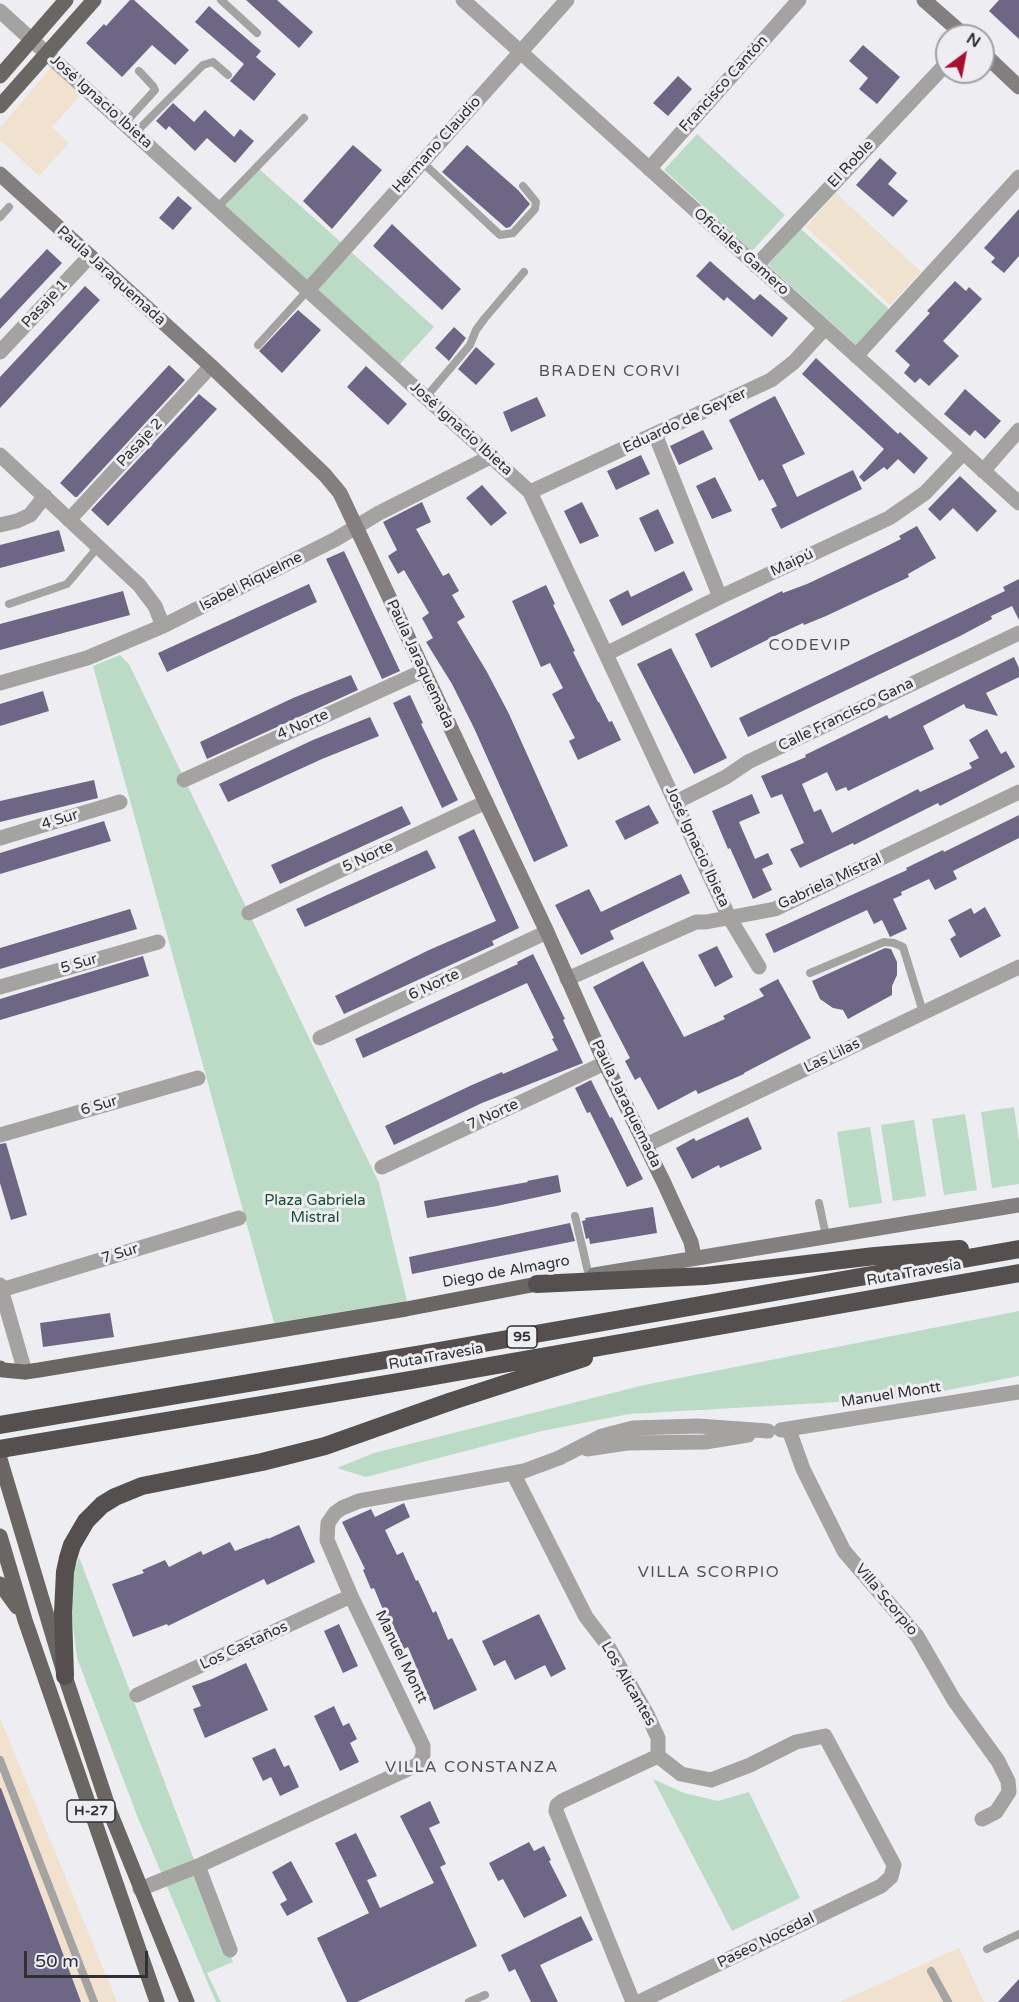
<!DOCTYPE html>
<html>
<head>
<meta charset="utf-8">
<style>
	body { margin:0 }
	#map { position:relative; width:1019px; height:2002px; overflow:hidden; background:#ededf2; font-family:"Varela Round",sans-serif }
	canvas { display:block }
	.north { position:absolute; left:935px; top:24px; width:60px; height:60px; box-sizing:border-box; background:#ededf2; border:2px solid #a1a1a5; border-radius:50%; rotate:32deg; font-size:16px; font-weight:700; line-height:24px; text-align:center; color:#303032 }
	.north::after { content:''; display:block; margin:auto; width:21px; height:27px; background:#a70e30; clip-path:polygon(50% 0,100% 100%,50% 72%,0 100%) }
	.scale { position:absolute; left:24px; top:1951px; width:124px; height:27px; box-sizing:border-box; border:3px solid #303032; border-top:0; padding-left:8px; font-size:18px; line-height:21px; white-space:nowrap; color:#303032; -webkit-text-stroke:4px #ededf2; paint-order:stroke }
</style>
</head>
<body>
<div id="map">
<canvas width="1019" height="2002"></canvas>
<div class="north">N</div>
<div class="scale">50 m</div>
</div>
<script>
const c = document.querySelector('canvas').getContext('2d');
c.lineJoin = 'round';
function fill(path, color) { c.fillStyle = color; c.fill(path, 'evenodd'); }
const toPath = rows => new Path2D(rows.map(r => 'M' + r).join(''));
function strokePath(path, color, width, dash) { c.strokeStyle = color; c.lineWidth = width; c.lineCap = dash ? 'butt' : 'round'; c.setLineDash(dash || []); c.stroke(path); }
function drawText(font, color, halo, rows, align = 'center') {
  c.font = font + ' "Varela Round",sans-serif'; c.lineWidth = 6; c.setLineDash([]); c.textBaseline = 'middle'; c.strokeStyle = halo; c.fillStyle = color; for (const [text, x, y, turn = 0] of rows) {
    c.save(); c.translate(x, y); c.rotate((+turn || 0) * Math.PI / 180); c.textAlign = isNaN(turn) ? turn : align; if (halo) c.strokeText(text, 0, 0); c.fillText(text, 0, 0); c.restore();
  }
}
fill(toPath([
	[52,66,82,93,52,127,69,143,39,176,0,140,0,128],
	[0,1718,117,2002,0,2002],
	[959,1948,984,2002,840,2002]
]), '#f1e1cf');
fill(toPath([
	[836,193,921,272,890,305,806,227]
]), '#efe2ce');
fill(toPath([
	[697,134,785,215,752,251,664,170],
	[259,169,343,244,309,283,224,207],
	[801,229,890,310,857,346,768,265],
	[350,251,434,327,399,365,315,290],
	[120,655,129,664,379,1183,407,1301,274,1323,93,666],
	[1014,1107,1019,1142,1019,1184,992,1188,981,1112],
	[965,1114,977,1190,944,1195,932,1119],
	[914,1120,926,1196,893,1201,881,1125],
	[870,1127,882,1203,849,1208,837,1132],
	[1019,1311,1019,1376,908,1398,629,1414,542,1431,366,1477,337,1468,374,1453,644,1385],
	[79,1557,233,1962,207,1973,221,2002,216,2002,138,1818,77,1658,70,1601,72,1579],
	[653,1779,684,1793,718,1801,749,1792,800,1898,732,1931]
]), '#bcdbc7');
fill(toPath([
	[130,0,134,0,189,50,175,65,152,45,122,77,86,43,104,24,106,26],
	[246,0,277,0,313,32,299,48],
	[999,0,1019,0,1019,39,989,11],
	[209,6,261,51,256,57,276,74,254,101,230,81,244,64,195,22],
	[863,45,900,77,877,104,859,89,868,78,849,61],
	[678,76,692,89,668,116,653,103],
	[173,103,194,122,205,110,234,137,240,129,254,141,235,163,207,138,195,151,169,126,166,130,156,121],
	[353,145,382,170,332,229,303,201],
	[467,145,518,190,530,204,510,227,506,228,442,172],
	[880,158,897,173,888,184,908,201,893,217,856,185],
	[178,196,192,208,173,230,159,218],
	[1019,209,1019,256,1004,273,991,262,995,258,984,248],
	[392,224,461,289,442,310,373,246],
	[47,249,62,263,0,329,0,299],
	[710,261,754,300,760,294,788,318,772,337,727,297,724,301,696,276],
	[955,281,966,291,969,287,982,299,943,341,959,356,929,386,920,378,915,383,904,373,910,365,895,351,930,313,927,311],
	[85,286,100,300,0,408,0,377],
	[298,310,321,330,282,373,259,351],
	[454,327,466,338,449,361,435,348],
	[476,347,495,364,476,385,458,369],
	[816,358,898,434,900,432,928,458,914,474,898,459,887,470,884,467,864,482,859,477,884,449,802,374],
	[169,365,185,380,77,497,75,497,60,483],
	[366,366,407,404,388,425,347,387],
	[965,389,1001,421,985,439,975,430,970,436,944,414],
	[199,394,217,409,108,526,91,510],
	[775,396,805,454,782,465,797,497,853,470,862,489,781,529,771,509,777,506,763,479,759,481,729,420],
	[537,397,546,416,511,432,503,412],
	[703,430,713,449,679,465,670,446],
	[641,455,650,474,616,490,607,471],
	[960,476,997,511,977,532,953,508,940,521,928,509],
	[715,477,732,511,712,519,696,486],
	[482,485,507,513,491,526,466,498],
	[422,502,431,522,416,529,443,576,449,573,459,591,452,595,465,617,457,622,487,672,509,714,568,846,534,862,474,728,452,684,426,642,433,638,422,618,429,613,404,570,398,574,388,556,397,550,383,522],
	[582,502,599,536,580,544,564,511],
	[658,509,674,543,655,552,639,518],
	[917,526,936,558,908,574,909,577,826,616,804,625,803,623,779,634,711,668,695,634,782,591,783,593,807,584,875,552,901,539,899,536],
	[59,530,65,551,0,568,0,545],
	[344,551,400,671,382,679,326,559],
	[684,571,693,590,622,626,609,600,628,590,631,597],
	[1019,579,1019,620,1012,606,991,616,992,619,960,636,748,737,739,718,1005,591,1003,587],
	[309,584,317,602,167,672,158,653],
	[546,585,555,604,553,605,575,651,573,652,598,702,599,702,609,722,612,721,621,740,578,760,569,741,575,738,552,694,563,688,550,663,541,667,512,601],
	[123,591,130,615,0,650,0,624],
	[671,648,727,758,694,774,637,664],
	[1014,657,1019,668,1019,677,986,693,998,716,966,708,964,704,923,726,934,749,848,791,846,787,836,791,827,772,802,784,814,812,821,809,832,833,918,789,920,792,972,768,969,763,979,758,969,740,987,729,1001,754,1006,751,1015,767,940,806,938,803,854,845,853,843,800,868,790,849,804,843,782,794,771,798,761,776,806,757,805,755,887,715,889,719],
	[351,675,358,690,207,759,200,742,293,698],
	[43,691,49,711,0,726,0,704],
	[410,695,423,723,421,724,458,800,442,808,393,703],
	[370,717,379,736,322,759,228,802,219,784,313,740],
	[94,780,98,798,0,822,0,801],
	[752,794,760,813,739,822,755,859,768,853,773,864,762,869,772,890,753,899,730,848,728,849,712,811],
	[649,805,659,823,625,840,615,821],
	[402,806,411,824,280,884,271,865],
	[1019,815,1019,838,953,871,957,879,935,890,929,879,901,892,902,895,893,899,907,929,890,937,882,920,874,924,867,910,774,953,765,934,907,870,906,868,943,850,944,852],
	[104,821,111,841,0,874,0,853],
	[474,829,519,928,492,941,494,945,344,1014,335,996,429,950,496,921,458,837],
	[427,850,436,868,305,927,296,909],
	[681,874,690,893,610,931,614,939,581,955,555,905,589,889,601,912],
	[985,907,1001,936,960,958,950,939,956,935,948,920,971,908,974,914],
	[130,909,137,929,0,969,0,948],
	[717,946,733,977,715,987,698,955],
	[885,948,891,949,897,962,897,975,892,986,892,995,848,1019,843,1010,833,1008,820,999,812,981],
	[533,954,565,1019,563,1020,583,1063,482,1103,394,1145,385,1126,472,1085,502,1072,503,1074,558,1050,552,1039,554,1038,527,983,363,1058,355,1039,518,964,517,962],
	[143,956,149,976,0,1020,0,999],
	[643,961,684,1037,725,1019,723,1016,764,996,759,989,778,979,811,1038,744,1073,744,1074,698,1094,696,1090,658,1110,640,1077,635,1080,625,1061,630,1058,593,987],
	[591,1080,610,1118,612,1117,643,1179,627,1187,590,1112,587,1113,575,1088],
	[748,1117,762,1149,720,1168,719,1165,692,1179,676,1148,694,1138,696,1141],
	[6,1143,27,1215,11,1220,0,1183,0,1144],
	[558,1175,561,1192,497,1206,427,1218,424,1201,528,1182,527,1181],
	[653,1207,657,1233,590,1244,589,1238,586,1239,582,1221,586,1220,585,1218],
	[570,1223,575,1241,412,1274,409,1257],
	[110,1313,114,1337,43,1347,40,1323],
	[404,1503,410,1517,385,1530,397,1555,403,1552,416,1581,418,1580,433,1613,436,1611,448,1640,452,1638,477,1690,434,1710,408,1647,404,1649,389,1616,386,1617,374,1588,371,1589,363,1570,365,1569,342,1522,371,1509,375,1517],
	[299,1525,315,1562,267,1585,264,1579,168,1626,167,1624,133,1637,112,1584,144,1573,142,1570,165,1560,169,1567,201,1551,203,1555,230,1542,235,1551,268,1538,268,1539],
	[539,1614,566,1669,551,1677,545,1665,515,1680,505,1660,494,1666,482,1641],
	[339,1624,358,1666,343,1673,324,1631],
	[246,1663,268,1710,205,1738,193,1709,201,1706,192,1686,212,1679],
	[334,1706,343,1726,349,1723,357,1739,350,1743,359,1762,340,1771,314,1716],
	[275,1748,284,1767,289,1765,299,1787,280,1796,271,1777,263,1781,252,1758],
	[0,1788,1,1788,81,2002,0,2002],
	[430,1801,440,1823,429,1828,446,1864,440,1867,477,1946,357,2002,347,2002,317,1938,369,1913,335,1843,356,1833,377,1876,367,1880,380,1908,434,1883,400,1816],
	[529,1842,534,1851,544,1846,551,1860,549,1861,567,1896,524,1918,503,1879,498,1881,489,1863],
	[291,1861,313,1902,287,1916,280,1904,287,1900,272,1872],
	[581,1916,593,1940,540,1965,558,2002,531,2002,515,1969,509,1972,501,1955],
	[1019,1979,1019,2002,998,2002]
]), '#6d6684');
strokePath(toPath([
	[221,0,257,33],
	[125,123,155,90,153,86,139,71],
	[135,133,203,65,213,62,228,75],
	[422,162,500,235,513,233,535,209,536,202,523,186],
	[217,208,304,118],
	[0,217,9,207],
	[258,345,308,290],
	[426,397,470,345,476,330,485,318,524,272],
	[9,604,67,584,98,547],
	[810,973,884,942,894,943,903,947,923,1012],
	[819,1203,826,1236],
	[575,1216,589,1276],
	[0,1760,94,2002],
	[987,1949,1019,1934],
	[931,1971,948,2002],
	[469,2002,485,1995]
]), '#a5a3a2', 8);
strokePath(toPath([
	[463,0,1019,503],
	[0,11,530,492,729,917,759,967],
	[649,169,799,0],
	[756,266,947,63],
	[308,290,567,0],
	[0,352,90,256],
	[856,356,1019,177],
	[655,434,720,597],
	[0,455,139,585,155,606,163,626],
	[983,471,1019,430],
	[530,492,771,380,794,362,825,328],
	[69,520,211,366],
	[0,525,17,521,30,515,45,496],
	[606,654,720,597,889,518,925,493,963,453],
	[0,683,87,658,163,626,336,539,379,513,492,456],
	[184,780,423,671],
	[676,802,726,777,748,762,1019,633],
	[0,838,120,802],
	[249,913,486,802],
	[567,979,696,922,706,922,775,909,1019,792],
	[0,987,158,942],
	[320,1038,547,932],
	[0,1135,198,1078],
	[646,1145,1019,967],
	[382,1167,605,1063],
	[0,1285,25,1372],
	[1,1290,239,1218],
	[781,1430,1019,1392],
	[789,1430,803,1469,844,1551,917,1636,954,1700,998,1761,1008,1781,1009,1792,996,1812,982,1819],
	[587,1449,627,1443,705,1442,748,1435],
	[513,1473,586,1617,606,1643,648,1716,658,1738,658,1756,681,1774,711,1780,750,1765,796,1742,825,1736,894,1865,891,1877,881,1886,639,2002],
	[137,1695,351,1596],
	[198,1866,230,1950],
	[140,1889,198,1866,419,1764,423,1755,423,1746,351,1596,327,1540,328,1523,335,1513,342,1508,359,1501,524,1471,559,1458,602,1436,633,1428,698,1426,768,1431],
	[633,2002,556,1811,557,1805,562,1801,658,1756]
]), '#a5a3a2', 15);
strokePath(toPath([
	[924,0,965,36],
	[983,53,1019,87],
	[0,174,211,366,325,475,340,493,547,932,605,1063,664,1183,691,1242,694,1257],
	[594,1275,1019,1205]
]), '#827f7e', 15);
strokePath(toPath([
	[0,76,66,0],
	[0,106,94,0],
	[0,1368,3,1370,25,1372,39,1370,406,1309,537,1284],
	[0,1459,65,1676,110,1812,187,2002],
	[0,1536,25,1620,157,2002],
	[0,1584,17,1607]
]), '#6a6664', 15);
strokePath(toPath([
	[537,1284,705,1276,875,1256,960,1249],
	[0,1425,433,1352,1019,1249],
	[0,1449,405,1381,1019,1273],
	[65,1676,63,1613,65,1572,68,1558,72,1545,86,1521,102,1505,115,1497,142,1486,262,1462,325,1446,452,1401,584,1358]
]), '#55504f', 18);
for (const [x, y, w] of [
	[522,1337,30],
	[91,1811,48]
]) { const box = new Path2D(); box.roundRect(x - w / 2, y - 11, w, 22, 4.5); c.fillStyle = '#ededf2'; c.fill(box); strokePath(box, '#303032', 1.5); }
drawText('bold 14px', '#303032', null, [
	["95",522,1337],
	["H-27",91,1811]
]);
drawText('15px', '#303032', '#ededf2', [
	["Francisco Cantón",724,84,-48],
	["José Ignacio Ibieta",101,102,42],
	["Hermano Claudio",437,145,-48],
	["El Roble",851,164,-47],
	["Oficiales Gamero",741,252,42],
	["Paula Jaraquemada",111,276,42],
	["Pasaje 1",45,304,-47],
	["Eduardo de Geyter",685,421,-25],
	["José Ignacio Ibieta",461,429,42],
	["Pasaje 2",140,443,-47],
	["Maipú",792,563,-25],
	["Isabel Riquelme",251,582,-27],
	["Paula Jaraquemada",420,664,65],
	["Calle Francisco Gana",846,715,-26],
	["4 Norte",303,725,-24],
	["4 Sur",60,820,-17],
	["José Ignacio Ibieta",697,847,65],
	["5 Norte",368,857,-25],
	["Gabriela Mistral",830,882,-25],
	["5 Sur",79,964,-16],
	["6 Norte",434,985,-25],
	["Las Lilas",832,1056,-26],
	["Paula Jaraquemada",626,1104,64],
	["6 Sur",99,1106,-16],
	["7 Norte",493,1115,-25],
	["7 Sur",120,1254,-17],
	["Diego de Almagro",506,1272,-10],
	["Ruta Travesía",914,1273,-10],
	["Ruta Travesía",436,1357,-10],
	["Manuel Montt",891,1395,-9],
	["Villa Scorpio",886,1600,50],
	["Los Castaños",244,1646,-25],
	["Manuel Montt",401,1657,64],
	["Los Alicantes",628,1684,60],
	["Paseo Nocedal",766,1941,-26]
]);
drawText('15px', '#174f31', '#ededf2', [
	["Plaza Gabriela",315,1201],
	["Mistral",315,1218]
]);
c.letterSpacing = '1.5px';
drawText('16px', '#515256', '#ededf2', [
	["BRADEN CORVI",610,372],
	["CODEVIP",810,646],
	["VILLA SCORPIO",709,1573],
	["VILLA CONSTANZA",472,1768]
]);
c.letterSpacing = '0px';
</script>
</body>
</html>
